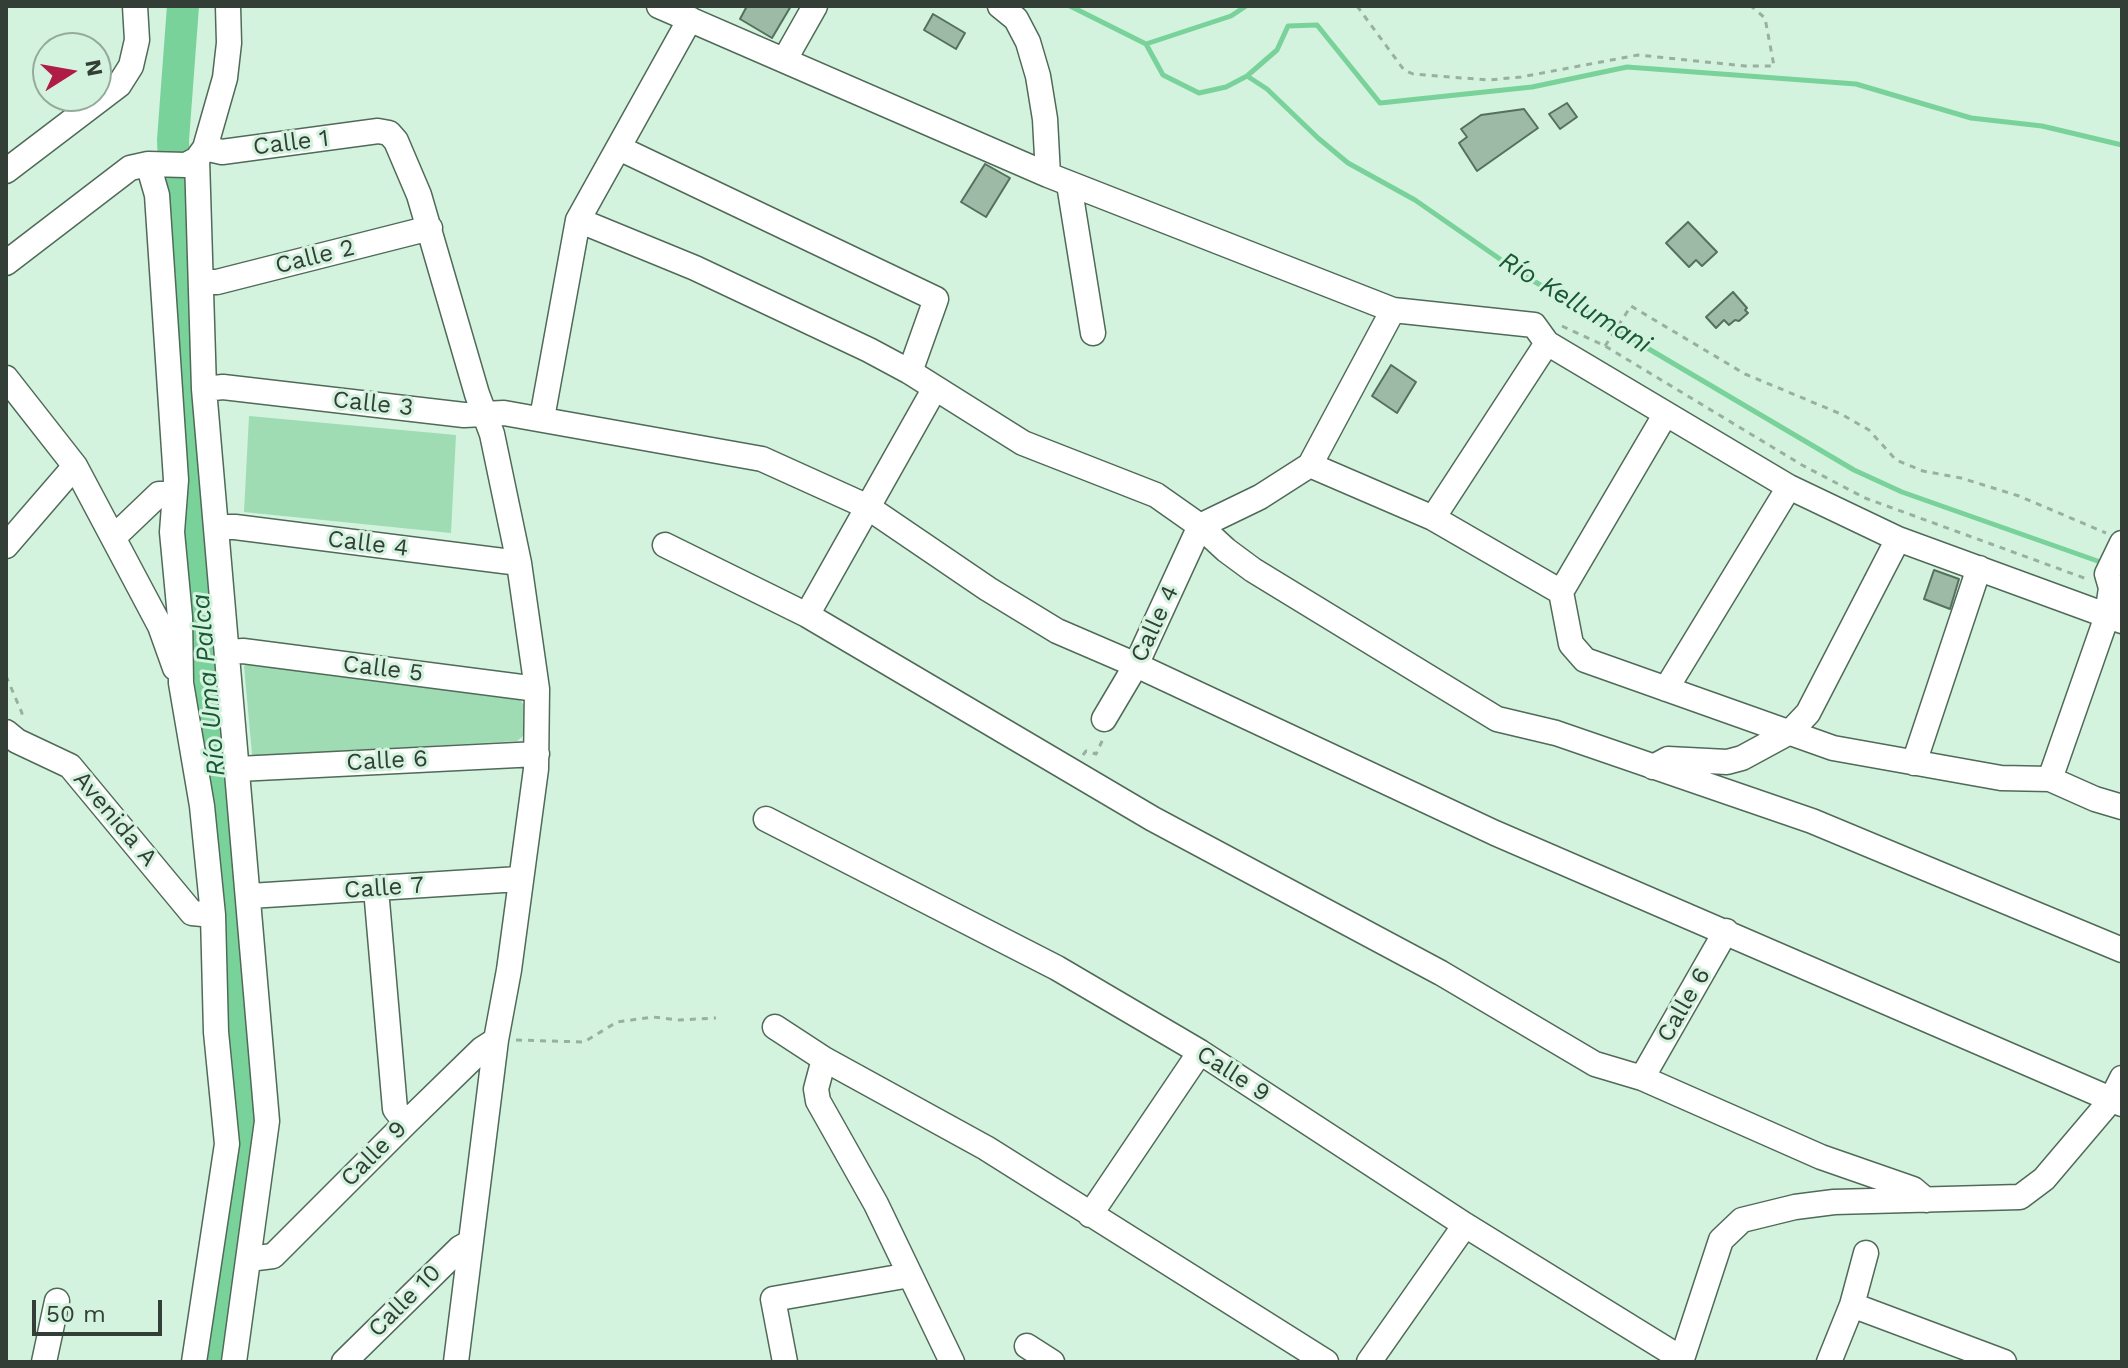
<!DOCTYPE html>
<html>
<head>
<meta charset="utf-8">
<style>
	body { margin:0 }
	#map { position:relative; width:2128px; height:1368px; overflow:hidden; background:#d4f3de; font-family:"Work Sans",sans-serif }
	canvas { display:block }
	.frame { position:absolute; inset:0; border:8px solid #333f36; pointer-events:none }
	.north { position:absolute; left:32px; top:32px; width:80px; height:80px; box-sizing:border-box; background:#d4f3de; border:2px solid #94ab9b; border-radius:50%; rotate:79deg; font-size:22px; font-weight:700; line-height:32px; text-align:center; color:#333f36 }
	.north::after { content:''; display:block; margin:auto; width:28px; height:36px; background:#af1c46; clip-path:polygon(50% 0,100% 100%,50% 72%,0 100%) }
	.scale { position:absolute; left:32px; top:1300px; width:130px; height:36px; box-sizing:border-box; border:4px solid #333f36; border-top:0; padding-left:10px; font-size:24px; line-height:28px; white-space:nowrap; color:#333f36; -webkit-text-stroke:6px #d4f3de; paint-order:stroke }
</style>
</head>
<body>
<div id="map">
<canvas width="2128" height="1368"></canvas>
<div class="frame"></div>
<div class="north">N</div>
<div class="scale">50 m</div>
</div>
<script>
const c = document.querySelector('canvas').getContext('2d');
c.lineJoin = 'round';
function fill(path, color) { c.fillStyle = color; c.fill(path, 'evenodd'); }
const toPath = rows => new Path2D(rows.map(r => 'M' + r).join(''));
function strokePath(path, color, width, dash) { c.strokeStyle = color; c.lineWidth = width; c.lineCap = dash ? 'butt' : 'round'; c.setLineDash(dash || []); c.stroke(path); }
function drawText(font, color, halo, rows, align = 'center') {
  c.font = font + ' "Work Sans",sans-serif'; c.lineWidth = 6; c.setLineDash([]); c.textBaseline = 'middle'; c.strokeStyle = halo; c.fillStyle = color; for (const [text, x, y, turn = 0] of rows) {
    c.save(); c.translate(x, y); c.rotate((+turn || 0) * Math.PI / 180); c.textAlign = isNaN(turn) ? turn : align; if (halo) c.strokeText(text, 0, 0); c.fillText(text, 0, 0); c.restore();
  }
}
fill(toPath([
	[249,416,456,435,451,533,244,512],
	[248,664,520,700,524,705,523,736,517,741,254,756,252,754,244,666]
]), '#9fdbb3');
strokePath(toPath([
	[1070,6,1146,44,1163,75,1199,93,1226,87,1247,76,1267,89,1318,138,1348,163,1415,200,1520,273,1854,470,1902,492,2106,564],
	[1146,44,1231,16,1246,6],
	[1247,76,1277,50,1288,26,1317,25,1380,103,1532,87,1627,67,1856,84,1971,118,2042,126,2122,145]
]), '#7ad29b', 5);
strokePath(toPath([
	[183,6,173,140,183,380,214,721,245,1112,244,1138,213,1362]
]), '#7ad29b', 32);
const building = toPath([
	[747,6,791,6,772,38,740,19,747,6],
	[933,14,965,33,956,49,924,30,933,14],
	[1567,103,1577,117,1560,129,1549,114,1567,103],
	[1524,109,1538,128,1477,171,1459,143,1467,137,1461,129,1481,115,1524,109],
	[985,164,1010,178,986,217,961,202,985,164],
	[1688,222,1717,252,1702,266,1696,260,1689,267,1666,243,1688,222],
	[1733,292,1747,308,1745,310,1748,313,1739,321,1735,320,1729,325,1724,320,1716,328,1706,317,1733,292],
	[1391,365,1416,382,1397,413,1372,396,1391,365],
	[1934,570,1959,579,1950,609,1924,599,1934,570]
]);
fill(building, '#9dbaa6');
strokePath(building, '#55705e', 2);
const minor = toPath([
	[228,6,229,43,225,78,205,148,197,159,204,389,267,1121,234,1362],
	[659,6,1048,175,1393,310,1534,325,1547,343,1789,487,1898,539,2122,621],
	[1000,6,1016,19,1028,42,1038,76,1045,119,1048,175],
	[785,59,815,6],
	[205,148,222,152,378,131,389,133,396,141,419,195,477,394,492,434,519,563,537,689,536,769,509,970,496,1040,456,1362],
	[619,148,936,299,910,372],
	[148,164,157,195,176,480,172,532,180,617,181,683,202,806,213,915,216,1032,227,1144,194,1362],
	[6,171,119,85,131,66,137,40,135,6],
	[1069,184,1093,333],
	[578,220,695,268,869,350,910,372,1023,443,1156,495,1200,526,1226,550,1253,570,1497,719,1556,733,1812,821,2122,950],
	[6,263,130,168,148,164,186,165,197,159],
	[201,282,217,282,430,228],
	[6,378,75,466,160,626,175,668],
	[204,389,223,387,464,415,504,413,762,459,866,506,988,589,1057,631,1136,665,1495,833,2122,1104],
	[542,418,578,220,690,19],
	[1310,465,1433,518,1561,592,1571,644,1585,660,1833,748,2001,778,2050,779,2095,799,2122,807],
	[1433,518,1547,343],
	[217,527,235,527,519,563],
	[114,537,159,494,174,494],
	[665,545,807,615,1153,819,1441,973,1595,1064,1642,1078,1821,1157,1913,1189,1926,1200],
	[6,546,75,466],
	[1561,592,1665,415],
	[807,615,935,388],
	[229,652,243,651,537,689],
	[1666,689,1789,487],
	[1104,719,1136,665,1200,526,1260,497,1310,465,1393,310],
	[6,732,17,741,70,766,192,913,213,915],
	[1914,763,1979,568],
	[1653,767,1668,759,1727,762,1742,758,1790,732,1808,713,1898,539],
	[238,769,537,754],
	[2050,779,2107,616,2111,588,2107,574,2122,543],
	[766,819,1057,968,1200,1052,1465,1225,1682,1359],
	[376,889,395,1109,406,1123],
	[250,896,519,879],
	[775,1027,824,1059,986,1148,1326,1362],
	[824,1059,816,1089,818,1101,876,1204,952,1362],
	[1642,1078,1726,931],
	[1090,1215,1200,1052],
	[249,1259,273,1256,406,1123,482,1049,496,1040],
	[1852,1305,2004,1362],
	[1027,1346,1052,1362],
	[44,1362,57,1301],
	[344,1362,460,1248,469,1243],
	[785,1362,773,1299,910,1275],
	[1369,1362,1465,1225],
	[1681,1362,1721,1240,1742,1220,1795,1207,1834,1202,2020,1197,2044,1179,2111,1100,2122,1078],
	[1829,1362,1852,1305,1866,1253]
]);
strokePath(minor, '#506a58', 27);
strokePath(toPath([
	[1357,6,1404,70,1413,74,1488,80,1521,77,1638,55,1745,66,1774,66,1765,18,1751,6],
	[1562,326,1605,346,1802,465,1865,498,2087,579],
	[1605,346,1631,306,1745,374,1841,414,1869,430,1896,460,1923,471,1961,478,2019,496,2106,533],
	[6,676,22,713,21,717],
	[1083,755,1086,751,1096,754,1103,739],
	[516,1040,584,1042,617,1022,653,1017,679,1020,716,1018]
]), '#98b09f', 3, [6, 6]);
strokePath(minor, '#fff', 24);
drawText('24px', '#333f36', '#d4f3de', [
	["Calle 1",291,143,-7],
	["Calle 2",315,257,-14],
	["Calle 3",373,404,6],
	["Calle 4",368,544,7],
	["Calle 4",1155,624,-65],
	["Calle 5",383,669,7],
	["Calle 6",387,761,-3],
	["Avenida A",115,819,50],
	["Calle 7",384,888,-4],
	["Calle 6",1684,1005,-60],
	["Calle 9",1233,1074,33],
	["Calle 9",374,1154,-45],
	["Calle 10",405,1301,-45]
]);
drawText('italic 26px', '#175835', '#d4f3de', [
	["Río Kellumani",1575,303,31],
	["Río Uma Palca",209,685,-95]
]);
</script>
</body>
</html>
